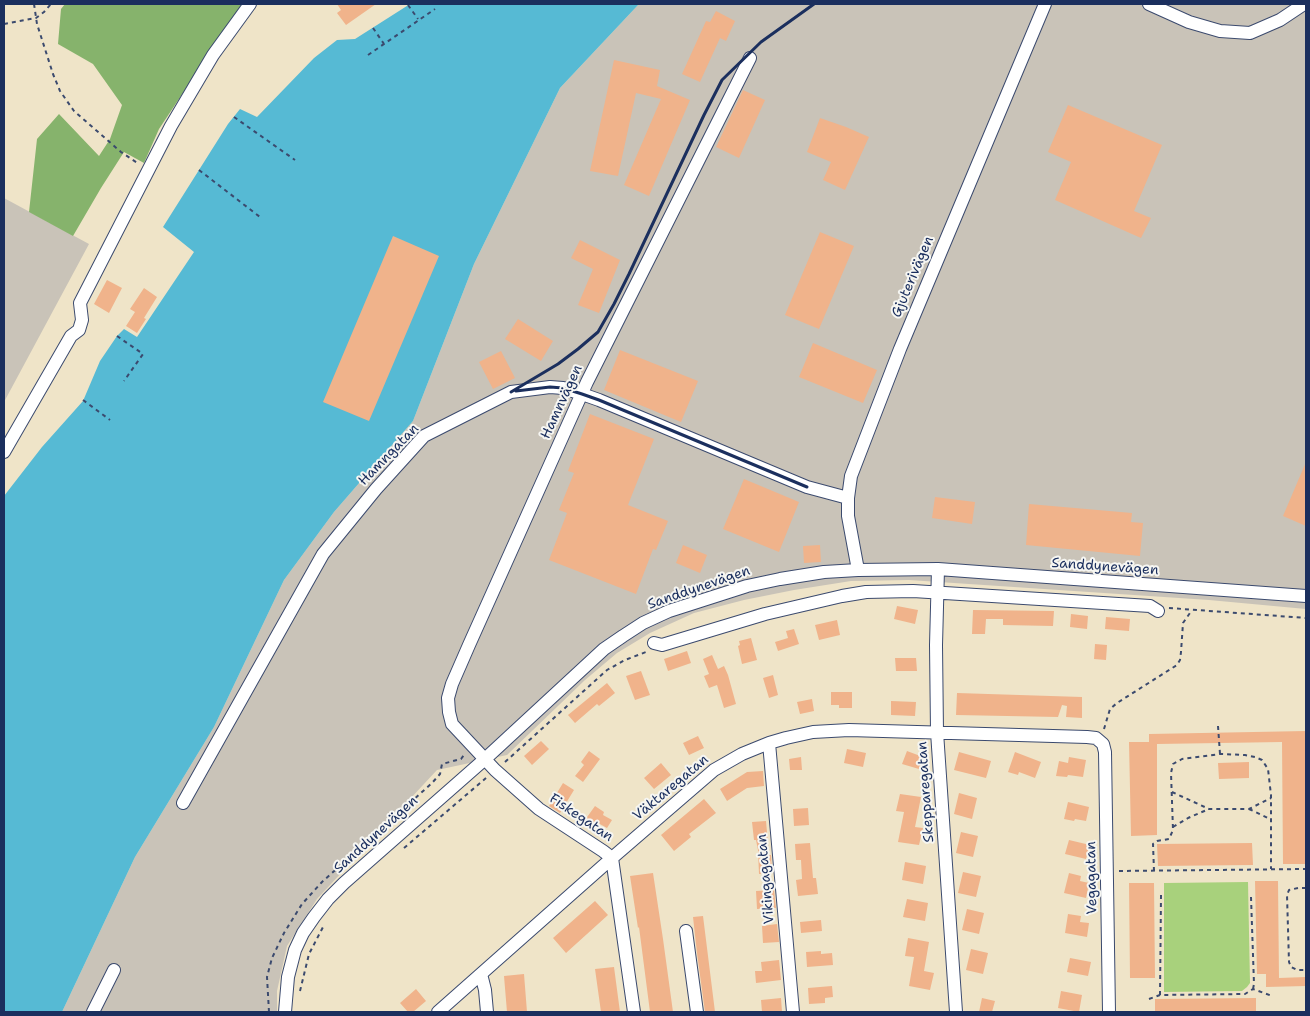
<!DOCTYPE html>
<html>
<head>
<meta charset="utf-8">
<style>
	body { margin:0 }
	#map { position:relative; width:1310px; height:1016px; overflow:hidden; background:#efe4c8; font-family:"Shantell Sans",sans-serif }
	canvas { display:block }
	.frame { position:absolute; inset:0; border:5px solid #1b2f5e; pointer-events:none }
</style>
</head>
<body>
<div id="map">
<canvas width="1310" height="1016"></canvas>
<div class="frame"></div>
</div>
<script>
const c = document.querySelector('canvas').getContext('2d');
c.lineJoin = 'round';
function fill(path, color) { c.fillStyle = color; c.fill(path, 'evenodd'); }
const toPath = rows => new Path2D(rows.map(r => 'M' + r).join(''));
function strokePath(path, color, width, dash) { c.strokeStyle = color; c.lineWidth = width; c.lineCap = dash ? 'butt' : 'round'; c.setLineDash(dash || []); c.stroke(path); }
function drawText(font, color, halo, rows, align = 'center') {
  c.font = font + ' "Shantell Sans",sans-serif'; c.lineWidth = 4; c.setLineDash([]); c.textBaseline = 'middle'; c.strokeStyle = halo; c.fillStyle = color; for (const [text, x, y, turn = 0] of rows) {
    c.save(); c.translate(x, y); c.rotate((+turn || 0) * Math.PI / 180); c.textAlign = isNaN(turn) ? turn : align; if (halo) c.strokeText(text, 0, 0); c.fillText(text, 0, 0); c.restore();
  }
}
fill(toPath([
	[639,4,1306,4,1306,609,1209,600,909,580,851,581,794,590,744,600,694,613,650,633,617,653,585,680,507,755,437,770,317,899,287,946,277,991,277,1012,62,1012,135,857,214,727,284,580,334,512,413,421,474,264,560,88],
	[4,198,89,244,4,402]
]), '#c9c3b8');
fill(toPath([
	[1248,882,1250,983,1247,987,1242,991,1164,992,1164,883]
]), '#a8d17c');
fill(toPath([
	[65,4,242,4,159,129,144,163,124,152,101,188,73,236,29,212,37,139,59,114,99,156,110,139,122,105,93,64,58,44,61,9]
]), '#86b36c');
fill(toPath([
	[410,4,639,4,560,88,474,264,413,421,334,512,284,580,214,727,135,857,62,1012,4,1012,4,496,42,447,83,401,100,361,117,336,124,329,137,337,194,252,163,227,228,124,240,109,257,117,314,58,337,40,355,39]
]), '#56bad4');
fill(toPath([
	[337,4,376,4,346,25,337,13,341,10],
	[716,11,735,21,726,41,720,38,700,82,682,74,706,21,710,22],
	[614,60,660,70,657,86,690,100,649,196,624,185,661,99,636,93,618,176,590,171],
	[743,90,765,100,739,158,716,147],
	[1068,105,1162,145,1134,211,1151,218,1141,238,1055,200,1071,162,1048,152],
	[820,118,846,127,869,137,845,190,823,180,831,162,807,152],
	[820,232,854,246,819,329,785,315],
	[393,236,439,256,369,421,323,402],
	[580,240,620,260,599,313,578,305,593,269,571,258],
	[107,280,122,288,109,313,94,304],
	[144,288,157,297,144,318,146,319,137,333,126,326,135,312,130,309],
	[518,319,553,341,541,361,505,339],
	[813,343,877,370,863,403,799,377],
	[620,350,698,381,681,422,604,390],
	[501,351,515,378,493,389,479,362],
	[590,414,654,439,628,505,668,521,656,550,653,549,636,594,549,560,567,513,559,510,574,473,568,471],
	[1306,462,1306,526,1283,516],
	[744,479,799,502,779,552,723,529],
	[935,497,975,502,972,524,932,518],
	[1029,504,1132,513,1131,522,1143,523,1140,556,1026,545],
	[683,545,707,555,700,573,676,563],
	[820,545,821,562,804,563,803,546],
	[897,606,918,610,915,624,894,619],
	[973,610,1054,611,1053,626,1003,625,1003,619,986,619,985,634,972,634],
	[1071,614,1088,616,1087,629,1070,627],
	[1106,617,1130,619,1129,631,1105,629],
	[837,620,840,635,819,640,815,625],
	[794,629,799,644,778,651,775,642,788,638,786,631],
	[751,638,757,660,742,664,738,646,740,645,739,641],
	[1095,644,1107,645,1106,660,1094,659],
	[687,651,691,663,668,671,664,659],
	[712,655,718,669,724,666,728,675,736,704,724,708,717,685,709,688,704,676,709,674,703,659],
	[895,658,916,658,917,671,896,671],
	[641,671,650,695,635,700,626,676],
	[773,675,778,695,769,698,763,678],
	[607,683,615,693,599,706,597,704,575,723,568,715],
	[831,692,852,692,852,708,839,708,839,705,831,705],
	[957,693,1082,697,1082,718,1066,717,1067,706,1062,705,1058,717,956,715],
	[812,699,814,711,800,714,797,702],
	[891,701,916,702,915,716,891,715],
	[1306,731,1306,864,1283,864,1282,742,1157,744,1157,835,1131,836,1129,742,1149,742,1149,734],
	[698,736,704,748,689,755,683,743],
	[541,741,549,749,532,765,524,756],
	[847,749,866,753,863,767,844,763],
	[589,751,600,759,583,782,575,776,584,765,581,762],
	[907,751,923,757,919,769,902,764],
	[959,752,991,761,986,778,954,770],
	[1015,752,1041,762,1035,778,1019,772,1018,775,1008,772],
	[801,757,802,770,790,770,789,759],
	[1069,757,1086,760,1083,777,1068,775,1067,777,1056,776,1059,761,1068,763],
	[1249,762,1249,778,1219,779,1218,763],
	[661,763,671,775,654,789,644,778],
	[763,771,764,786,747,788,727,801,720,789,747,772],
	[563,783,574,790,560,813,549,806],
	[959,793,977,798,972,819,954,814],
	[900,794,921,797,915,827,923,828,919,845,898,842,904,812,896,811],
	[704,799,716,813,689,834,691,837,674,851,661,835],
	[1068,802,1089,807,1086,821,1075,819,1074,821,1064,819],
	[595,806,604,812,603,815,612,820,607,828,598,823,595,827,585,820],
	[808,808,809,825,794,826,793,809],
	[766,821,769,855,771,855,772,873,759,874,758,850,756,840,754,840,752,822],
	[961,832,978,836,973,857,956,853],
	[1069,840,1090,845,1086,859,1065,854],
	[810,843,813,878,816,878,818,894,798,896,796,880,802,879,801,860,796,860,795,844],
	[1252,843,1253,865,1158,866,1157,844],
	[905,862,926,866,923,884,902,880],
	[963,872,981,876,976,897,958,893],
	[653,873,663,939,673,1012,650,1012,639,927,638,928,630,876],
	[1069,873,1081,876,1080,881,1089,883,1086,898,1064,893],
	[1255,881,1278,881,1279,978,1306,977,1306,986,1266,987,1266,974,1257,974],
	[1129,883,1154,883,1155,978,1130,978],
	[774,890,776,908,757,909,756,891],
	[907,899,928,903,925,921,903,917],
	[595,901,608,915,566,953,553,938],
	[967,909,984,913,979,934,962,930],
	[1068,914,1081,916,1080,922,1089,923,1087,937,1065,933],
	[703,916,715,1012,705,1012,697,953,693,917],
	[821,920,822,931,801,933,800,922],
	[777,924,779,942,763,943,762,926],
	[908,938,929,942,924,971,934,973,930,990,909,986,914,957,905,956],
	[971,949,988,953,983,974,966,970],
	[821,951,821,954,832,953,833,965,807,967,806,952],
	[1070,958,1091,962,1088,976,1067,972],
	[779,960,781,980,756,983,755,971,762,971,761,962],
	[614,967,620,1012,601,1012,595,969],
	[524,974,527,1012,507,1012,504,976],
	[832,986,833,997,825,998,825,1003,809,1004,808,988],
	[416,989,426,1001,413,1012,408,1012,400,1003],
	[1061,991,1082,995,1079,1012,1058,1008],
	[781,998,782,1012,762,1012,761,1000],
	[982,998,995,1001,992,1012,979,1012],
	[1256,998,1256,1012,1155,1012,1155,999]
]), '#f0b38b');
const minor = toPath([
	[1149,4,1189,22,1220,31,1250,33,1280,20,1304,4],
	[4,452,71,336,79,330,82,320,80,303,171,126,213,55,250,4],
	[938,569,936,645,937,732,956,1012],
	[858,570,848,516,848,498,851,476,900,349,1045,4],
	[654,643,662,645,765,614,842,596,866,592,913,591,1150,606,1158,611],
	[769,743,793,1012],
	[183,803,323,554,376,489,424,436,511,392,550,387,563,388,582,394,599,400,807,487,848,498],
	[686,931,697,1012],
	[481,974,485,990,487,1012],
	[93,1012,114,970],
	[285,1012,288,977,295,950,303,933,314,917,328,899,344,883,485,759,604,649,623,636,643,623,669,611,747,586,780,579,824,572,858,570,938,569,1306,596],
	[438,1012,612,858,714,770,742,754,769,743,786,738,813,732,849,730,1087,737,1096,738,1103,744,1105,752,1109,1012],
	[634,1012,612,858,603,851,539,809,495,770,452,724,449,712,448,698,452,684,469,645,587,382,750,58]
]);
strokePath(minor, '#3b4a6e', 14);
strokePath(toPath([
	[34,4,37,24,53,74,60,91,74,111,121,152,139,164],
	[408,5,418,19],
	[4,24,36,18,44,12,51,4],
	[373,28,384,44],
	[368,55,435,9],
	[234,117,295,160],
	[199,170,260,217],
	[117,336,143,354,124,381],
	[83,400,110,420],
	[1169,608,1306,618],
	[1218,726,1220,754],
	[1104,729,1110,709,1117,703,1177,665,1180,660,1181,652,1183,623,1192,610],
	[505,762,607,670,625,660,646,652],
	[1172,792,1209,809,1249,809,1271,798],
	[1249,809,1270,819],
	[1173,827,1188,818,1209,809],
	[404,848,486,778],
	[1119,871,1306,869],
	[1154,871,1153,844,1157,841,1169,839,1173,830,1171,773,1173,764,1182,759,1220,754,1245,755,1255,757,1262,760,1268,769,1271,795,1271,869],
	[1306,888,1298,888,1289,890,1287,895,1289,962,1291,967,1297,970,1306,970],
	[1251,897,1254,984,1253,989],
	[300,991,309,954,323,927],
	[1160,995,1161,895],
	[1149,999,1160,995,1245,994,1253,989,1272,996],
	[269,1012,267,977,272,958,284,933,302,904,322,882,432,783,440,774,442,764,461,759,464,755]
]), '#3b4a6e', 2, [4, 4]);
strokePath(minor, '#fff', 12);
strokePath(toPath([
	[516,391,550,387,563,388,582,394,599,400,807,487],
	[511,392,558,364,578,349,598,332,614,304,629,274,704,115,722,80,761,42,814,4]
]), '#1b2f5e', 3);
drawText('14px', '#1b2f5e', '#f6f6f2', [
	["Gjuterivägen",913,277,-67],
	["Hamnvägen",562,402,-65],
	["Hamngatan",389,455,-46],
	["Sanddynevägen",1105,567,4],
	["Sanddynevägen",699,588,-19],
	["Väktaregatan",671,788,-40],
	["Skepparegatan",926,792,-94],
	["Fiskegatan",581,818,34],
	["Sanddynevägen",376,835,-42],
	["Vegagatan",1092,878,-91],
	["Vikingagatan",766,879,-95]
]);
</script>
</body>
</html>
